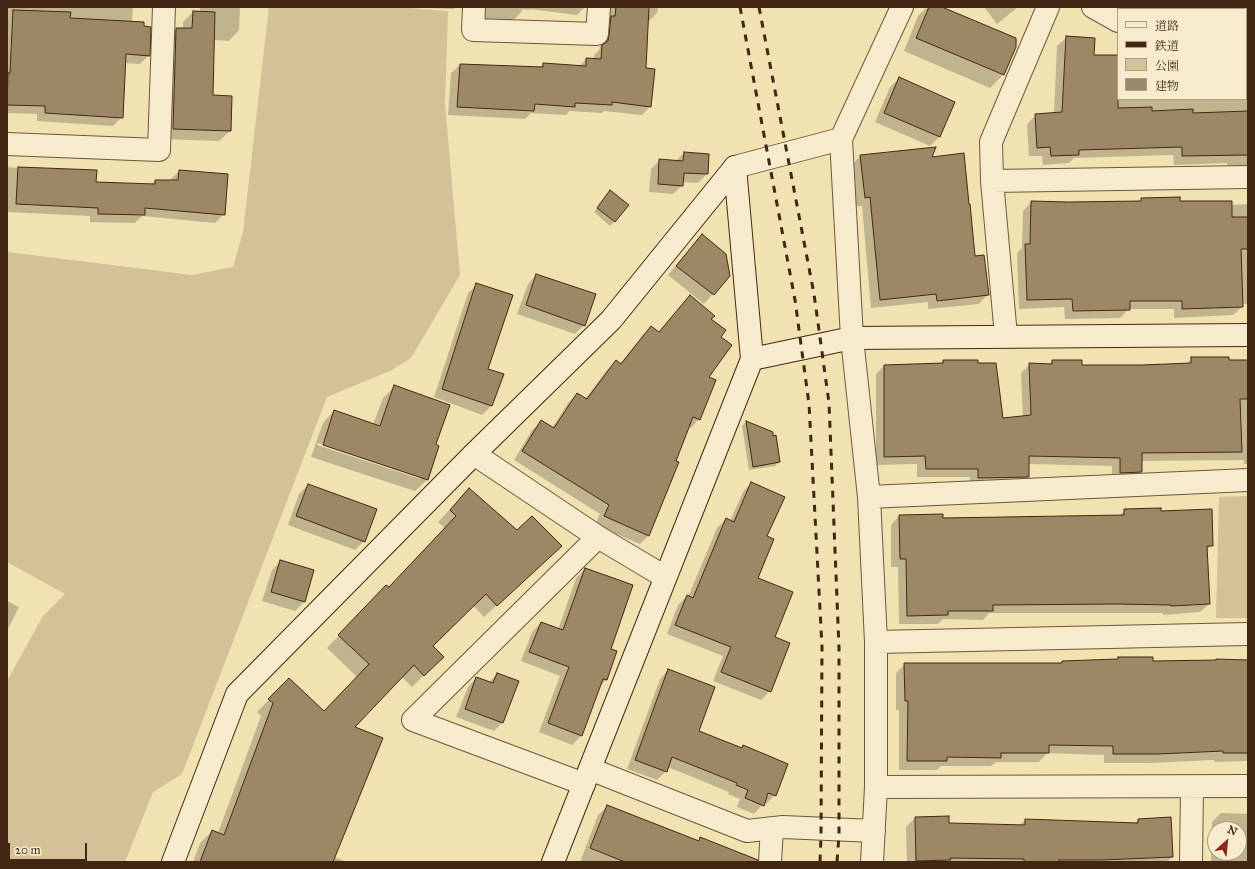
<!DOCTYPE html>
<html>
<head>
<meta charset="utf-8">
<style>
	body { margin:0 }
	#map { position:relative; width:1255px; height:869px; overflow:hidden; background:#f1e2b2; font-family:"IM FELL Great Primer","Noto Serif JP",serif }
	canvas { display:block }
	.frame { position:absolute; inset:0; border:8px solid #432714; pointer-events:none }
	.legend { position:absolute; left:1117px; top:8px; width:130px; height:92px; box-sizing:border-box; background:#f6eccd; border:1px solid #ae9d83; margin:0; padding:5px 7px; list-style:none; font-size:12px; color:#432714 }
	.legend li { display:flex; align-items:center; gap:8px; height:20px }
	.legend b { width:20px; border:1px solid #ae9d83 }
	.north { position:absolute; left:1207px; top:821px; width:40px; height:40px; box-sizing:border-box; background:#f6eccd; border:1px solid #ae9d83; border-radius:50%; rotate:27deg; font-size:11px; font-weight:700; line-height:16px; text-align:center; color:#432714 }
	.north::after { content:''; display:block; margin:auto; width:14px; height:18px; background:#8f2418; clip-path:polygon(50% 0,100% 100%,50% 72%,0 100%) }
	.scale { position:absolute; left:8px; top:843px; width:79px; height:18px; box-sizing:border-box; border:2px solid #432714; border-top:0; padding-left:5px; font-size:12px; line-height:14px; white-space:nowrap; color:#432714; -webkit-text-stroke:3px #f6eccd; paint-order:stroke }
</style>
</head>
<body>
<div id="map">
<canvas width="1255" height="869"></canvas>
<div class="frame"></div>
<ul class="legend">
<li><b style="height:5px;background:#f6eccd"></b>道路</li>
<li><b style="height:5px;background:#432714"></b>鉄道</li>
<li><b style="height:11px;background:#d3c297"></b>公園</li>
<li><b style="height:11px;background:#9d8866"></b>建物</li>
</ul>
<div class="north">N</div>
<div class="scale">20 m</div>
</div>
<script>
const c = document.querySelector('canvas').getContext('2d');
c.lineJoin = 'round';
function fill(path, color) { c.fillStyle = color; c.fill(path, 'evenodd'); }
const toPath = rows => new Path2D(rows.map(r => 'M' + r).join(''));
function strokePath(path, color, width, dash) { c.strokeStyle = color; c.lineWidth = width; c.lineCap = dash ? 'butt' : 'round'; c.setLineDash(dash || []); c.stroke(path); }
fill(toPath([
	[269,7,396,7,448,11,445,104,460,275,411,358,390,371,327,397,182,774,153,792,125,862,7,862,7,681,43,616,65,594,7,562,7,252,192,275,233,267,243,232],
	[1248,496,1248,618,1216,618,1219,497]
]), '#d3c297');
fill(toPath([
	[7,7,133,7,132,22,143,27,149,55,140,64,124,63,122,117,113,126,37,121,37,114,7,113],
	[200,7,240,7,239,30,229,41,213,40,212,96,230,131,219,141,163,139,166,39,176,29,183,29,183,22,193,12,200,12],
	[403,7,456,7,454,9],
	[474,7,585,7,577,15,530,9,529,10,522,9,521,12,513,21,481,19],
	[599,7,658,7,657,13,649,21,647,21,645,69,650,106,642,115,604,111,602,113,569,111,566,115,531,113,525,119,448,115,451,73,460,65,539,68,543,64,579,67,586,59,594,60,594,55,599,50,601,44,603,17],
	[927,7,940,7,1018,40,1003,75,990,88,904,51,918,16],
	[984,7,1018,7,997,24],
	[1139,7,1158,7,1156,9,1141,9],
	[1066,38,1093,56,1118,56,1118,99,1246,99,1246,53,1248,53,1248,168,1227,169,1227,163,1174,165,1173,155,1074,158,1069,163,1043,165,1042,156,1029,156,1027,124,1036,115,1054,114,1057,46],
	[899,79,954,102,939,137,930,146,875,122,890,87],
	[684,153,707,174,698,183,682,182,682,185,673,194,649,192,651,169,660,160,676,161],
	[860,156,930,158,974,257,987,295,979,304,928,309,928,302,871,308,862,206,856,206,852,165],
	[7,167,37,170,95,182,151,185,155,181,171,181,171,179,179,171,224,214,215,223,142,216,135,223,90,222,90,216,7,212],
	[606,196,615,221,610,226,594,212],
	[1142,199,1231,205,1248,204,1248,304,1242,304,1242,307,1233,315,1174,318,1174,309,1129,309,1120,318,1065,319,1064,307,1019,309,1017,253,1022,248,1023,211,1032,202,1139,202],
	[702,236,729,275,704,304,668,275,693,245],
	[536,275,584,325,575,334,517,314,528,284],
	[477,284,491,406,482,415,434,397,468,293],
	[690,296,710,320,708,377,699,419,691,428,688,427,649,535,640,544,595,525,600,514,514,460,532,430,541,422,552,428,568,403,577,394,585,399,607,370,616,361,620,364,642,336,651,327,658,333],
	[1192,358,1228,361,1248,361,1248,464,1244,464,1244,460,1141,461,1141,472,1132,480,1112,481,1112,466,1028,464,1028,477,1019,485,970,486,970,477,917,477,917,464,876,465,876,374,884,366,940,365,943,361,977,364,1002,419,1023,417,1021,373,1030,364,1049,365,1052,361,1081,366,1185,365],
	[394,387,435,445,438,446,427,480,415,491,311,457,323,423,334,411,373,425,383,398],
	[318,443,421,477,421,479,317,445],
	[746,422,772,433,779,462,775,466,749,470,742,426],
	[751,483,766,537,756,578,774,637,770,691,761,700,713,681,723,656,667,634,678,605,687,596,688,597,717,528,726,519,730,521,743,492],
	[308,485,364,541,355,550,288,525,299,494],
	[469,489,548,558,484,617,473,605,432,646,442,657,412,687,402,677,353,727,334,857,347,862,193,862,200,843,212,831,218,833,261,716,257,712,289,679,324,713,357,677,327,648,374,599,388,588,445,528,438,522],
	[1125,510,1160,512,1212,545,1206,551,1209,604,1200,612,1163,615,1163,613,989,613,983,620,943,619,938,624,899,624,898,567,891,567,891,525,899,516,942,519,1119,516],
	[281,561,313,571,304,602,295,611,262,601,272,570],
	[585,569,610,650,616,652,606,680,600,686,581,736,572,745,539,732,560,676,521,661,532,632,541,623,558,630,576,578],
	[7,601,19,607,7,631],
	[1119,658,1152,662,1248,661,1248,759,1247,761,1214,762,1214,760,1149,763,1104,763,1104,755,1047,753,1039,762,996,762,991,766,941,766,937,770,899,770,899,710,896,710,896,673,905,664,1061,664,1063,662,1116,660],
	[668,670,698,731,741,749,743,747,775,795,766,804,764,803,754,814,737,807,740,799,728,794,729,792,668,767,666,771,657,780,627,769,660,679],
	[497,674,503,722,494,731,456,717,468,687,476,678,488,683],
	[607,807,697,842,700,839,726,862,580,862,598,815],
	[1221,813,1248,814,1248,862,1211,862,1212,822],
	[1215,829,1239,829,1239,853,1215,853],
	[915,818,948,824,1019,826,1025,820,1134,824,1138,820,1170,818,1172,857,1167,862,907,862,906,827]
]), '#0003');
const building = toPath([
	[616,7,649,7,646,68,655,69,651,107,612,102,612,105,575,103,575,107,535,104,534,111,457,107,460,64,543,67,543,63,586,66,586,58,601,59,602,45,608,41,609,35,611,16,615,16,616,7],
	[929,7,942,7,1016,38,1016,47,1004,75,916,38,929,7],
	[13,10,71,12,70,18,144,22,144,26,151,27,150,56,126,54,123,118,45,113,45,106,7,105,8,73,10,73,13,10],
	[193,11,215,12,213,95,232,96,231,131,173,129,176,28,192,28,193,11],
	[1066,36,1095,38,1094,55,1118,55,1118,108,1152,107,1152,111,1193,109,1193,113,1248,111,1248,155,1182,156,1182,147,1079,150,1079,155,1051,156,1050,147,1037,148,1035,114,1062,112,1066,36],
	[899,77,955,102,940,137,884,113,899,77],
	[936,147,932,157,964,153,969,204,970,204,975,256,984,255,989,295,937,301,936,294,880,300,870,197,865,198,860,155,936,147],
	[684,152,709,154,708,174,684,173,683,186,658,184,659,159,683,161,684,152],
	[18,167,97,170,96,182,155,184,155,180,178,180,179,170,228,174,225,215,145,208,145,215,98,214,98,208,16,204,18,167],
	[610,190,629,205,615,222,597,208,610,190],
	[1180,197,1180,201,1232,201,1232,217,1248,217,1248,249,1241,249,1243,307,1182,309,1182,301,1130,301,1130,310,1073,311,1072,299,1027,300,1025,244,1030,244,1031,201,1068,202,1141,201,1141,198,1180,197],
	[702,234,726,254,730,276,714,295,676,266,702,234],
	[536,274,596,294,585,326,526,305,536,274],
	[476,283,513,295,488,369,504,374,492,406,442,389,476,283],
	[690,295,715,316,711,319,726,330,721,337,732,345,709,377,716,380,700,420,693,417,676,461,679,462,649,536,604,516,609,505,522,451,541,420,554,428,577,393,587,399,616,360,621,364,651,326,659,332,690,295],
	[1191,357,1229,357,1229,360,1248,360,1248,399,1240,399,1242,452,1142,453,1142,472,1120,473,1120,458,1029,456,1029,477,978,478,978,469,926,469,925,456,884,457,884,365,943,363,943,360,978,360,978,363,996,363,1003,418,1031,415,1029,363,1052,364,1052,360,1082,360,1082,365,1142,365,1191,363,1191,357],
	[394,385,450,405,436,444,439,446,428,480,323,445,334,410,380,426,394,385],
	[746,421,773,432,773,436,776,435,780,462,753,467,746,421],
	[751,482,785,497,767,536,774,539,758,578,793,592,775,637,790,643,771,692,721,672,731,647,675,625,687,595,693,598,726,518,734,522,751,482],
	[308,484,377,509,365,542,296,516,308,484],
	[469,488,517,530,532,516,562,546,497,606,486,594,433,646,444,657,424,676,414,665,355,727,383,738,333,862,200,862,212,830,224,835,273,703,268,699,289,678,324,711,369,664,338,635,386,585,389,587,456,516,450,510,469,488],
	[1161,508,1161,511,1212,509,1213,546,1207,546,1210,604,1171,606,1171,605,1117,604,993,605,993,611,948,611,948,615,907,616,906,559,900,559,899,515,943,514,943,518,1124,515,1124,509,1161,508],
	[280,560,314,570,305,602,271,592,280,560],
	[585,568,633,585,611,649,617,651,607,680,603,679,582,736,548,723,569,667,529,652,541,622,563,630,585,568],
	[1118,657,1153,657,1153,661,1216,660,1216,659,1248,660,1248,753,1223,753,1223,751,1158,754,1113,754,1113,746,1049,745,1049,753,1001,753,1001,758,947,757,947,761,907,761,908,701,905,701,904,663,1062,663,1062,661,1118,659,1118,657],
	[668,669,715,687,699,731,742,748,743,745,788,764,776,796,768,793,764,806,745,798,748,790,736,785,737,783,672,757,667,772,635,760,668,669],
	[497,673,519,681,503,723,465,709,476,677,493,683,497,673],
	[607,805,699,841,700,837,758,860,758,862,625,862,590,848,607,805],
	[949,816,949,823,1025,825,1025,819,1138,823,1138,819,1171,817,1173,857,1101,860,1059,860,1059,862,1024,862,1024,859,950,858,951,860,916,861,915,817,949,816]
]);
fill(building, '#9d8866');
strokePath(building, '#432714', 1);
const street = toPath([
	[474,7,473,30,597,34,599,7],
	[1093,7,1118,21],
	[1193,9,1193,7],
	[1246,27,1248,27],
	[7,144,159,150,164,7],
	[735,167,841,139],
	[992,181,1248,177],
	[1006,336,992,181,991,142,1048,7],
	[474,454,598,537,665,577],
	[869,497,1248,480],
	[876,642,1248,634],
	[590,769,747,831,783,827,874,831],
	[584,784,413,720,598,537],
	[876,787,1248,786],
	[770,862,772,828],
	[872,862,876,787,876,642,869,497,852,338,841,139,902,7],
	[1191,862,1192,787]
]);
const secondary = toPath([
	[752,359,852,338,1248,335],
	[173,862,237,694,474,454,611,320,735,167,752,359,553,862]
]);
strokePath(street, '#6e563c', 24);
strokePath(secondary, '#432714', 24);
strokePath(street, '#f6eccd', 22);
strokePath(secondary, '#f6eccd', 22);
strokePath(toPath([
	[740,7,795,300,809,404,822,647,821,835,820,862],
	[759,7,814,294,829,403,839,648,839,835,837,862]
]), '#432714', 3, [7, 7]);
</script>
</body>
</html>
